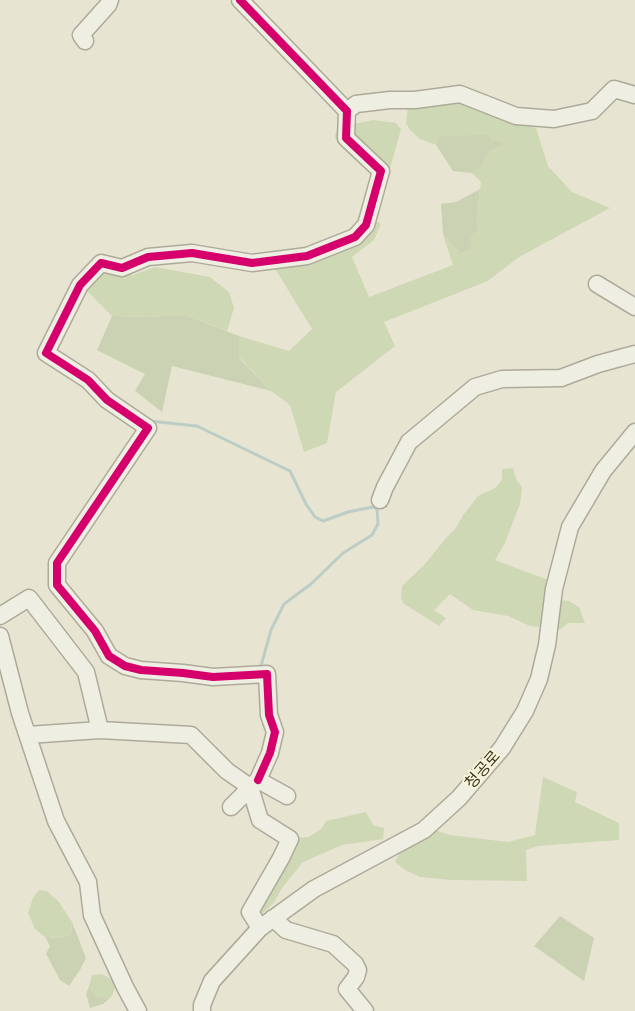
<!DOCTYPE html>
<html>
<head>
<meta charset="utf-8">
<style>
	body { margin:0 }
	canvas { display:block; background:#e7e5d1 }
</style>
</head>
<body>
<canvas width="635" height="1011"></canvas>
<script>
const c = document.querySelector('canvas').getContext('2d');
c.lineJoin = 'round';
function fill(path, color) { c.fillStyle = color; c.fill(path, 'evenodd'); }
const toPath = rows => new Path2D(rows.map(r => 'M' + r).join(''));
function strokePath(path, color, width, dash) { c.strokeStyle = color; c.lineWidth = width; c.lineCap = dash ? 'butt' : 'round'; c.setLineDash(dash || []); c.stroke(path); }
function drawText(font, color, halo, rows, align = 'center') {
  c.font = font + ' "IBM Plex Serif","Noto Sans KR",serif'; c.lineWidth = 4; c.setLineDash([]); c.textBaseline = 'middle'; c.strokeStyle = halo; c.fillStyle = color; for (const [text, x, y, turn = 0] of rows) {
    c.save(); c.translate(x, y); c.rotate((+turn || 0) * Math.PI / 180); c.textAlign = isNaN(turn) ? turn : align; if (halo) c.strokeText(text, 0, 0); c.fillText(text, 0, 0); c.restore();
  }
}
fill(toPath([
	[456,99,536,128,548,166,572,192,610,208,519,257,488,281,384,322,395,346,336,392,327,443,304,452,290,405,271,391,239,357,239,336,289,351,312,329,274,267,375,220,381,224,374,240,352,257,369,297,453,265,443,234,460,253,470,251,472,236,478,229,477,215,481,182,472,173,484,164,486,155,491,150,502,146,492,141,440,136,436,145,420,139,410,130,406,123,408,106],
	[373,120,396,123,401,129,389,172,337,143,335,136,338,125,340,127],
	[155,267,210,277,229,292,234,308,227,331,185,315,148,317,112,316,87,291,104,273,133,275],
	[513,468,517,481,522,487,520,504,505,543,495,560,548,580,547,599,569,601,579,607,585,623,568,623,561,629,530,626,508,616,473,610,450,594,434,610,446,618,439,626,404,604,401,598,402,586,424,565,447,537,455,529,464,514,478,496,495,488,502,480,502,469],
	[543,777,577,792,575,802,619,823,619,840,538,846,526,850,527,881,451,880,420,877,405,870,395,862,402,848,435,830,450,835,508,842,535,835],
	[366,812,373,825,384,828,383,839,342,845,303,862,282,888,275,901,261,915,263,899,294,838,309,837,322,828,326,821],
	[39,890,47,891,59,902,72,922,71,935,57,938,45,937,35,929,28,913,33,898],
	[102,974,111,979,115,987,113,994,109,999,95,996,89,986,92,975]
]), '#cfd8b4');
fill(toPath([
	[488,135,492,141,503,141,502,146,491,150,486,155,484,164,472,173,453,171,436,145,439,136],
	[480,189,477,215,478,229,472,236,470,251,460,253,443,234,441,204,456,202],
	[185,315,239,336,239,358,271,391,172,366,162,412,135,391,145,374,97,350,112,316,148,317],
	[560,916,594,938,584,981,534,946],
	[72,922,86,958,80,970,69,986,60,980,46,954,50,946,45,937,57,938,71,935],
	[89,986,95,996,109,999,103,1004,90,1008,86,994]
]), '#cbd2b3');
strokePath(toPath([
	[149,421,197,426,290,471,306,504,315,517,323,521,348,512,373,507,377,509,378,524,372,535,343,553,311,584,284,604,271,630,261,666]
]), '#bccdc6', 3);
const minor = toPath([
	[240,0,347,111,346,138,381,171,366,225,355,237,307,256,252,263,192,253,148,257,122,268,101,263,80,285,46,353,88,380,107,400,148,428,57,563,57,585,95,631,109,656,125,666,141,670,183,673,213,677,267,674,269,715,275,732,270,753,258,780],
	[85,41,81,35,108,5,110,0],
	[347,111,356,104,390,100,415,100,460,94,516,116,554,119,592,111,614,89,635,95],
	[597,284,635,307],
	[380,500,385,487,409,442,475,387,502,379,561,378,598,364,635,354],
	[0,616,29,598,86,672,100,730],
	[0,636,20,713,56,821,88,882,92,915,125,987,138,1011],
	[28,735,100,730,191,735,227,771,250,787,260,820,290,839,281,858,250,912,260,928],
	[231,807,258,780,287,796],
	[273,918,286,930,333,944,355,964,358,970,356,977,347,989,365,1011],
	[202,1011,202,1005,212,981,260,928,314,889,424,830,459,798,502,748,525,711,539,679,547,645,554,589,570,527,603,471,635,432]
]);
strokePath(minor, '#adaa99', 19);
strokePath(minor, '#efeee3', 16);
strokePath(toPath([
	[240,0,347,111,346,138,381,171,366,225,355,237,307,256,252,263,192,253,148,257,122,268,101,263,80,285,46,353,88,380,107,400,148,428,57,563,57,585,95,631,109,656,125,666,141,670,183,673,213,677,267,674,269,715,275,732,270,753,258,780]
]), '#d6006c', 8);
drawText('16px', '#3c3521', '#f6f5d9', [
	["청공로",483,770,-49]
]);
</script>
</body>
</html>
